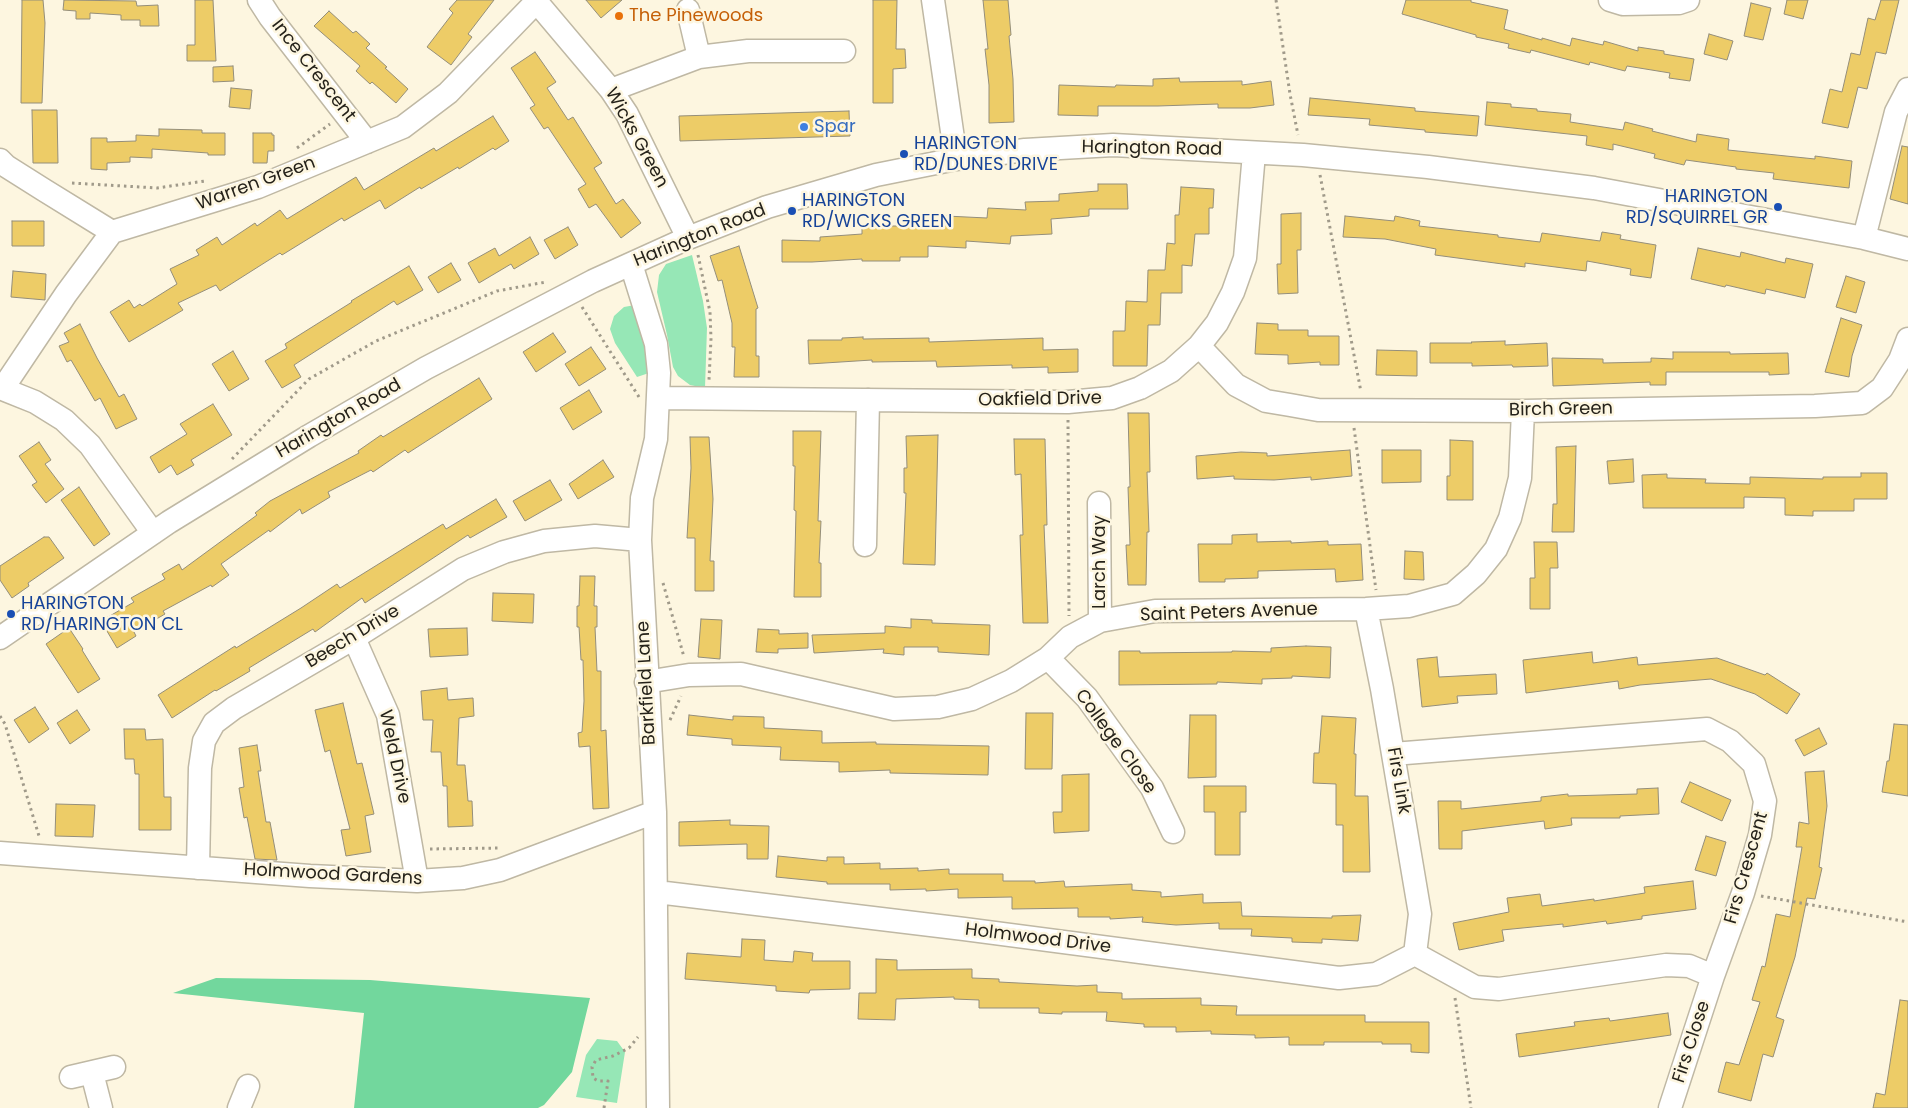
<!DOCTYPE html>
<html>
<head>
<meta charset="utf-8">
<style>
	body { margin:0 }
	canvas { display:block; background:#fdf6e0 }
</style>
</head>
<body>
<canvas width="1908" height="1108"></canvas>
<script>
const c = document.querySelector('canvas').getContext('2d');
c.lineJoin = 'round';
function fill(path, color) { c.fillStyle = color; c.fill(path, 'evenodd'); }
const toPath = rows => new Path2D(rows.map(r => 'M' + r).join(''));
function strokePath(path, color, width, dash) { c.strokeStyle = color; c.lineWidth = width; c.lineCap = dash ? 'butt' : 'round'; c.setLineDash(dash || []); c.stroke(path); }
function drawText(font, color, halo, rows, align = 'center') {
  c.font = font + ' Poppins,sans-serif'; c.lineWidth = 5; c.setLineDash([]); c.textBaseline = 'middle'; c.strokeStyle = halo; c.fillStyle = color; for (const [text, x, y, turn = 0] of rows) {
    c.save(); c.translate(x, y); c.rotate((+turn || 0) * Math.PI / 180); c.textAlign = isNaN(turn) ? turn : align; if (halo) c.strokeText(text, 0, 0); c.fillText(text, 0, 0); c.restore();
  }
}
fill(toPath([
	[692,255,703,301,707,328,705,388,690,385,678,376,673,367,667,335,657,292,659,275,666,264],
	[635,305,645,342,649,373,637,377,615,343,610,329,614,316,624,307],
	[597,1039,617,1041,625,1052,617,1103,576,1097,586,1055]
]), '#96e7b6');
fill(toPath([
	[216,978,370,980,590,998,572,1072,544,1105,538,1108,354,1108,364,1013,173,993]
]), '#72d79d');
const building = toPath([
	[22,0,43,0,45,23,42,103,21,103,22,0],
	[64,0,136,1,137,6,158,5,159,26,140,26,140,20,121,20,121,15,90,13,90,19,76,19,76,11,63,10,64,0],
	[195,0,213,0,216,61,187,61,187,45,195,45,195,0],
	[457,0,494,0,468,34,472,37,451,65,427,47,453,13,449,9,457,0],
	[586,0,622,0,601,18,586,0],
	[873,0,897,0,896,49,905,49,906,68,893,69,893,103,873,103,873,0],
	[983,0,1008,0,1011,35,1009,36,1013,79,1014,122,989,123,989,85,985,49,988,49,983,0],
	[1406,0,1471,0,1471,2,1508,10,1504,29,1542,40,1542,38,1570,46,1572,38,1603,45,1604,41,1638,51,1638,47,1664,51,1664,54,1694,59,1690,81,1669,78,1670,73,1627,66,1625,71,1590,62,1589,65,1531,50,1530,53,1508,48,1509,44,1476,37,1476,35,1402,14,1406,0],
	[1787,0,1808,0,1803,19,1784,14,1787,0],
	[1881,0,1899,0,1886,54,1876,52,1867,89,1858,87,1848,128,1822,123,1830,89,1842,92,1851,53,1860,55,1868,18,1875,20,1881,0],
	[1751,3,1771,8,1763,40,1744,36,1751,3],
	[329,11,353,33,356,31,370,44,366,48,387,67,385,68,408,89,396,103,372,82,370,84,356,71,360,66,314,26,329,11],
	[1709,34,1733,41,1727,60,1704,54,1709,34],
	[535,52,556,82,547,88,568,120,573,117,602,163,594,168,616,204,623,199,641,223,621,238,596,204,589,208,578,189,586,184,548,127,544,129,530,108,535,105,511,68,535,52],
	[233,66,234,81,213,82,213,67,233,66],
	[1179,78,1180,82,1242,81,1242,85,1271,81,1274,105,1250,108,1218,108,1218,104,1158,106,1098,106,1098,116,1058,115,1059,85,1115,87,1116,85,1153,86,1153,79,1179,78],
	[231,88,252,90,250,109,229,107,231,88],
	[1310,98,1415,108,1415,111,1479,116,1477,136,1425,132,1425,130,1369,125,1370,119,1308,115,1310,98],
	[1487,102,1511,104,1511,107,1537,109,1537,111,1571,114,1570,122,1623,130,1625,122,1653,129,1652,131,1696,142,1697,134,1729,139,1728,150,1815,159,1815,156,1852,161,1849,188,1773,179,1774,173,1736,169,1736,167,1686,160,1684,165,1654,158,1655,154,1613,144,1613,150,1586,145,1587,136,1485,125,1487,102],
	[32,110,57,110,58,163,33,163,32,110],
	[849,111,850,136,680,141,679,116,849,111],
	[493,116,509,141,495,150,493,148,459,169,458,167,421,189,420,187,385,209,380,200,344,221,342,218,282,255,280,253,220,291,216,285,178,303,183,310,129,342,110,312,129,300,134,308,140,304,142,306,177,284,170,269,199,255,196,250,217,237,222,245,255,223,257,226,280,210,287,219,356,177,364,190,434,148,436,151,493,116],
	[159,129,202,130,202,133,225,133,225,155,208,155,208,153,152,149,152,158,130,157,130,162,107,163,107,170,91,169,91,138,107,138,107,142,136,141,136,135,159,136,159,129],
	[253,133,272,133,272,135,274,135,274,151,268,151,267,163,253,163,253,133],
	[1902,146,1908,147,1908,204,1890,199,1902,146],
	[1098,184,1127,184,1128,209,1089,209,1089,216,1051,219,1052,234,1011,236,1010,244,966,241,966,248,928,246,928,257,900,257,900,261,862,261,862,259,812,262,782,262,782,240,820,241,820,237,862,234,862,226,945,226,946,216,987,218,988,208,1026,210,1025,202,1059,201,1059,194,1098,191,1098,184],
	[1181,187,1214,189,1213,208,1209,208,1209,234,1195,234,1192,266,1182,265,1182,293,1161,293,1160,325,1148,325,1147,366,1113,366,1113,331,1125,331,1126,301,1147,302,1148,270,1165,270,1167,243,1175,244,1175,215,1179,215,1181,187],
	[1301,213,1301,250,1297,250,1298,293,1278,294,1277,264,1281,264,1281,214,1301,213],
	[1345,216,1394,221,1395,216,1420,221,1419,226,1498,235,1498,237,1540,242,1542,233,1600,241,1602,232,1621,235,1620,239,1656,245,1651,278,1630,275,1631,269,1587,261,1586,271,1525,263,1525,267,1435,255,1436,249,1385,239,1343,237,1345,216],
	[12,221,44,221,44,246,12,246,12,221],
	[568,227,578,245,555,259,544,240,568,227],
	[530,237,539,254,514,269,511,264,479,283,468,263,495,248,499,256,530,237],
	[739,246,758,308,756,309,756,356,759,356,759,377,734,377,735,347,732,347,732,323,722,280,718,281,710,256,739,246],
	[1698,248,1740,257,1741,252,1785,263,1786,258,1813,264,1805,298,1766,289,1765,294,1726,285,1725,287,1691,279,1698,248],
	[451,263,461,280,438,293,428,277,451,263],
	[409,266,423,290,397,305,394,301,294,365,301,377,282,388,265,361,287,348,285,344,352,302,351,301,409,266],
	[13,271,46,274,45,300,11,297,13,271],
	[1846,276,1865,282,1856,313,1836,307,1846,276],
	[1841,318,1862,325,1852,356,1849,377,1825,372,1841,318],
	[1257,323,1278,324,1278,330,1308,330,1308,336,1339,336,1339,365,1320,365,1320,362,1288,364,1288,355,1255,354,1257,323],
	[80,324,97,358,119,397,124,394,137,419,116,429,100,398,95,401,71,360,67,362,59,346,69,342,64,333,80,324],
	[553,333,566,352,536,372,523,352,553,333],
	[863,337,863,339,929,338,929,342,1043,338,1043,350,1078,349,1078,372,1048,373,1048,367,1012,368,1012,365,937,367,936,361,872,362,872,360,809,364,808,340,842,340,842,338,863,337],
	[1505,341,1505,345,1547,343,1548,366,1513,367,1512,365,1472,366,1472,363,1430,363,1430,343,1472,343,1471,342,1505,341],
	[591,347,606,369,579,386,565,364,591,347],
	[1377,350,1417,351,1417,376,1376,375,1377,350],
	[233,351,249,379,229,391,212,364,233,351],
	[1673,352,1730,352,1730,354,1788,353,1789,374,1769,375,1769,372,1666,372,1666,385,1650,385,1650,382,1553,386,1552,358,1603,359,1603,363,1651,362,1651,358,1673,359,1673,352],
	[479,378,492,399,408,453,405,450,373,472,371,470,328,492,330,497,302,514,300,509,270,532,269,530,221,564,229,575,212,587,211,585,163,611,165,614,134,632,136,636,117,648,101,621,134,602,131,598,165,579,162,574,179,564,182,570,257,515,255,513,270,501,359,453,358,451,381,435,383,437,479,378],
	[589,390,602,412,573,430,560,408,589,390],
	[213,404,232,435,191,460,194,465,177,475,171,465,159,473,150,457,187,434,180,424,213,404],
	[1128,413,1149,413,1150,472,1147,472,1149,532,1147,532,1146,585,1128,585,1126,545,1130,545,1128,487,1130,487,1128,413],
	[793,431,821,431,818,521,821,521,819,563,821,563,821,597,794,597,796,511,794,510,795,466,793,466,793,431],
	[938,435,935,565,903,564,906,493,904,493,904,468,907,468,906,436,938,435],
	[690,437,709,437,713,499,710,561,714,561,714,591,695,591,695,538,687,538,691,468,690,437],
	[1014,439,1045,439,1047,525,1044,525,1048,623,1023,623,1020,535,1023,535,1021,474,1015,475,1014,439],
	[1450,440,1473,441,1473,500,1447,500,1447,476,1450,476,1450,440],
	[39,442,51,460,45,464,64,489,46,503,32,485,37,482,19,456,39,442],
	[1576,446,1574,532,1552,532,1553,504,1557,504,1556,447,1576,446],
	[1350,450,1352,476,1311,480,1311,477,1274,480,1234,479,1234,476,1197,479,1196,456,1241,452,1267,453,1267,456,1350,450],
	[1382,450,1421,450,1421,482,1382,483,1382,450],
	[1633,459,1634,482,1609,484,1607,461,1633,459],
	[603,460,614,477,578,499,569,484,603,460],
	[1861,473,1887,473,1887,499,1854,499,1854,511,1813,511,1813,516,1785,515,1785,498,1744,497,1744,508,1643,508,1642,475,1667,474,1667,478,1706,479,1705,483,1750,484,1750,477,1823,479,1823,477,1861,477,1861,473],
	[550,480,562,500,525,521,513,501,550,480],
	[79,487,110,534,94,546,61,500,79,487],
	[496,499,507,517,470,538,468,535,365,603,362,598,315,632,313,629,249,668,250,671,216,691,215,690,172,718,158,695,235,646,236,648,301,608,337,584,340,588,443,524,446,529,496,499],
	[1257,534,1257,542,1291,541,1291,543,1328,541,1328,545,1361,544,1363,580,1336,582,1335,569,1258,571,1258,578,1225,579,1225,582,1199,582,1198,544,1232,544,1232,535,1257,534],
	[44,537,49,537,64,558,28,583,29,586,12,598,0,580,0,566,44,537],
	[1534,542,1557,542,1558,568,1550,568,1550,609,1530,609,1530,578,1535,578,1534,542],
	[1405,551,1423,552,1424,580,1404,579,1405,551],
	[580,576,595,576,594,606,597,606,597,627,595,627,597,671,601,671,601,731,606,730,609,808,593,809,590,746,579,747,578,733,582,732,584,701,583,660,581,660,579,627,577,627,577,606,579,606,580,576],
	[493,593,534,594,533,623,492,621,493,593],
	[701,619,722,620,720,659,698,657,701,619],
	[911,619,932,620,932,623,990,625,989,655,938,652,938,647,904,647,904,655,883,653,884,649,814,653,812,635,885,633,885,626,911,628,911,619],
	[69,628,83,649,82,650,100,679,78,693,46,644,69,628],
	[467,628,468,655,430,657,428,629,467,628],
	[758,629,779,630,779,634,808,633,808,648,778,649,778,653,756,652,758,629],
	[1306,646,1331,647,1330,678,1292,676,1292,678,1262,679,1262,684,1217,682,1217,684,1119,685,1119,651,1140,651,1140,653,1232,652,1232,651,1271,652,1271,648,1306,646],
	[1592,652,1593,663,1637,657,1638,665,1717,658,1765,675,1767,673,1800,694,1787,714,1755,694,1711,679,1640,685,1619,689,1618,681,1526,693,1523,660,1592,652],
	[1437,657,1439,677,1496,674,1497,694,1457,696,1458,703,1422,707,1417,659,1437,657],
	[447,688,448,700,473,698,474,716,459,718,457,765,465,765,468,801,472,801,473,826,448,827,447,786,443,786,441,752,431,752,433,720,423,720,421,691,447,688],
	[343,703,357,764,362,763,374,814,365,816,371,852,346,856,341,830,350,829,330,750,325,752,315,710,343,703],
	[35,707,49,729,29,743,14,720,35,707],
	[77,710,90,730,70,744,57,723,77,710],
	[1026,713,1053,713,1052,769,1025,769,1026,713],
	[689,715,733,720,733,716,764,717,764,728,822,731,822,743,876,742,876,744,989,746,988,775,890,773,890,770,839,772,839,762,780,760,781,747,732,745,732,739,687,735,689,715],
	[1190,715,1216,715,1216,777,1188,778,1190,715],
	[1322,716,1356,718,1354,754,1356,754,1355,796,1368,796,1370,872,1343,872,1343,825,1336,825,1336,784,1313,783,1314,753,1319,753,1322,716],
	[1894,724,1908,725,1908,796,1882,792,1887,761,1889,761,1894,724],
	[1819,728,1827,744,1804,756,1795,740,1819,728],
	[124,729,145,729,146,740,163,739,164,797,171,797,171,830,139,830,139,774,135,774,134,759,125,759,124,729],
	[257,745,261,771,258,771,266,822,270,822,277,860,276,860,255,859,247,817,244,818,239,788,244,787,239,748,257,745],
	[1824,771,1827,806,1819,867,1822,868,1815,899,1807,898,1795,957,1776,1017,1784,1020,1773,1057,1763,1054,1751,1101,1718,1092,1726,1062,1739,1065,1760,1002,1752,1000,1762,966,1765,967,1776,914,1790,917,1802,847,1796,847,1799,822,1809,824,1805,772,1824,771],
	[1089,774,1089,831,1054,833,1053,812,1062,812,1062,775,1089,774],
	[1690,782,1731,800,1722,821,1681,802,1690,782],
	[1204,786,1246,786,1246,812,1240,812,1240,855,1215,855,1215,812,1204,812,1204,786],
	[1658,788,1659,814,1620,816,1620,818,1571,818,1572,825,1545,829,1544,821,1462,831,1462,849,1439,849,1438,801,1461,801,1461,809,1541,801,1541,797,1568,794,1568,796,1637,794,1637,789,1658,788],
	[56,804,95,805,93,837,55,836,56,804],
	[730,820,730,825,769,826,768,859,747,859,747,844,679,846,679,822,730,820],
	[1706,836,1726,842,1716,876,1695,870,1706,836],
	[778,856,827,861,827,857,844,857,844,864,880,863,880,869,918,868,918,871,949,869,949,874,1003,874,1003,881,1035,881,1035,883,1064,881,1065,887,1132,884,1132,890,1161,892,1161,897,1203,894,1203,903,1241,902,1242,916,1332,918,1332,916,1361,915,1358,941,1322,939,1322,943,1292,942,1292,938,1251,936,1252,929,1219,929,1219,923,1176,925,1142,922,1143,917,1110,919,1110,917,1078,917,1078,908,1012,909,1012,897,958,898,958,889,926,891,926,889,890,890,890,884,827,884,827,882,776,877,778,856],
	[1693,881,1696,909,1642,916,1642,919,1607,924,1606,921,1563,927,1563,924,1502,930,1504,941,1459,950,1453,923,1509,912,1507,898,1540,894,1542,906,1594,899,1594,901,1645,893,1644,887,1693,881],
	[742,939,765,940,764,960,793,962,794,951,813,953,812,961,850,961,850,989,810,990,809,993,776,991,776,986,685,979,687,953,741,957,742,939],
	[876,959,897,960,897,970,972,969,972,978,999,979,999,982,1077,986,1097,985,1097,992,1122,993,1122,999,1201,998,1201,1005,1237,1006,1236,1015,1365,1015,1365,1022,1429,1022,1429,1053,1411,1052,1411,1044,1382,1044,1382,1042,1324,1042,1324,1045,1289,1045,1289,1037,1255,1038,1255,1035,1211,1034,1211,1031,1176,1032,1176,1027,1144,1027,1144,1024,1106,1021,1107,1012,1062,1012,1062,1014,1039,1013,1039,1008,979,1008,979,1000,954,999,954,997,896,999,895,1020,858,1019,859,993,876,993,876,959],
	[1900,1000,1908,1001,1908,1108,1873,1108,1876,1093,1885,1095,1900,1000],
	[1668,1013,1671,1035,1519,1057,1516,1034,1575,1026,1574,1022,1609,1018,1610,1021,1668,1013]
]);
fill(building, '#edcc67');
strokePath(building, '#948e7a', 1);
const minor = toPath([
	[259,0,270,17,367,142],
	[535,0,611,90,627,114,688,238],
	[933,0,956,159],
	[1610,0,1623,4,1679,3,1688,0],
	[688,10,699,57],
	[611,90,699,57,748,51,844,51],
	[0,160,6,166,44,190,112,232],
	[1864,238,1896,112,1908,89],
	[631,264,656,344,659,373,656,439,642,498,640,540,655,812,658,1108],
	[1199,346,1236,385,1266,401,1290,405,1318,410,1523,411,1815,406,1862,403,1882,388,1900,360,1908,339],
	[0,388,35,402,64,420,90,445,153,533],
	[3,388,66,294,112,232,258,187,403,127,448,93,536,2],
	[659,398,1068,402,1112,398,1140,388,1171,371,1199,346,1217,323,1233,292,1245,258,1254,153],
	[1099,503,1100,621],
	[865,545,868,400],
	[1366,609,1382,689,1420,914,1415,954],
	[0,638,169,522,309,436,426,368,593,281,688,238,767,207,876,175,956,159,1025,150,1113,145,1303,155,1428,167,1594,188,1864,238,1908,249],
	[354,638,388,715,417,881],
	[1048,658,1087,698,1152,788,1173,832],
	[646,682,689,675,741,674,894,709,938,707,972,699,1011,681,1048,658,1070,637,1100,621,1155,611,1366,609,1409,606,1453,594,1476,574,1496,549,1510,518,1520,478,1523,411],
	[1393,754,1707,729,1730,741,1754,764,1765,801,1760,835,1743,893,1713,976,1689,966,1666,965,1499,989,1475,987,1415,954],
	[0,853,310,876,417,881,463,878,500,870,655,812],
	[198,868,200,768,204,741,214,723,234,708,354,638,463,569,504,552,544,541,595,536,640,540],
	[657,892,964,929,1339,978,1376,974,1415,954],
	[92,1073,101,1108],
	[71,1077,114,1067],
	[239,1108,248,1086],
	[1670,1108,1713,976]
]);
strokePath(minor, '#bfb8a4', 25);
strokePath(toPath([
	[1276,0,1290,94,1298,135],
	[297,148,330,124],
	[1320,175,1361,392],
	[72,183,157,188,205,181],
	[698,255,710,312,711,339,709,380],
	[582,307,639,397],
	[1068,420,1069,616],
	[1354,428,1376,590],
	[232,459,309,379,376,341,497,291,546,282],
	[663,583,684,657],
	[0,716,5,724,39,836],
	[670,720,681,696],
	[430,849,501,848],
	[1761,896,1908,922],
	[1455,998,1471,1108],
	[604,1108,608,1081,598,1081,593,1078,592,1067,596,1060,613,1056,629,1048,638,1037]
]), '#a09a8a', 3, [2.5, 4]);
strokePath(minor, '#fff', 22);
for (const [x, y, r, color] of [
	[619,16,5,"#e8710a"],
	[804,127,5,"#3f7fe0"],
	[904,154,5,"#1a4fb4"],
	[1778,207,5,"#1a4fb4"],
	[792,211,5,"#1a4fb4"],
	[11,614,5,"#1a4fb4"]
]) { const dot = new Path2D(); dot.arc(x, y, r, 0, 2 * Math.PI); c.fillStyle = color; c.fill(dot); strokePath(dot, '#fdf6e0', 2); }
drawText('18px', '#c56008', '#fdf6e0', [
	["The Pinewoods",629,16]
], 'left');
drawText('18px', '#25221a', '#fdf6e0', [
	["Ince Crescent",313,71,52],
	["Wicks Green",636,138,61],
	["Harington Road",1152,149,1],
	["Warren Green",256,184,-20],
	["Harington Road",700,236,-22],
	["Oakfield Drive",1040,400,-1],
	["Birch Green",1561,410,-1],
	["Harington Road",339,419,-30],
	["Larch Way",1100,562,-90],
	["Saint Peters Avenue",1229,613,-2],
	["Beech Drive",353,637,-31],
	["Barkfield Lane",647,683,-93],
	["College Close",1115,742,54],
	["Weld Drive",394,757,78],
	["Firs Link",1398,781,80],
	["Firs Crescent",1747,868,-74],
	["Holmwood Gardens",333,875,3],
	["Holmwood Drive",1038,939,7],
	["Firs Close",1692,1042,-72]
]);
drawText('18px', '#366cbe', '#fdf6e0', [
	["Spar",814,127]
], 'left');
drawText('18px', '#164399', '#fdf6e0', [
	["HARINGTON",914,144],
	["RD/DUNES DRIVE",914,165],
	["HARINGTON",1768,197,"right"],
	["RD/SQUIRREL GR",1768,218,"right"],
	["HARINGTON",802,201],
	["RD/WICKS GREEN",802,222],
	["HARINGTON",21,604],
	["RD/HARINGTON CL",21,625]
], 'left');
</script>
</body>
</html>
